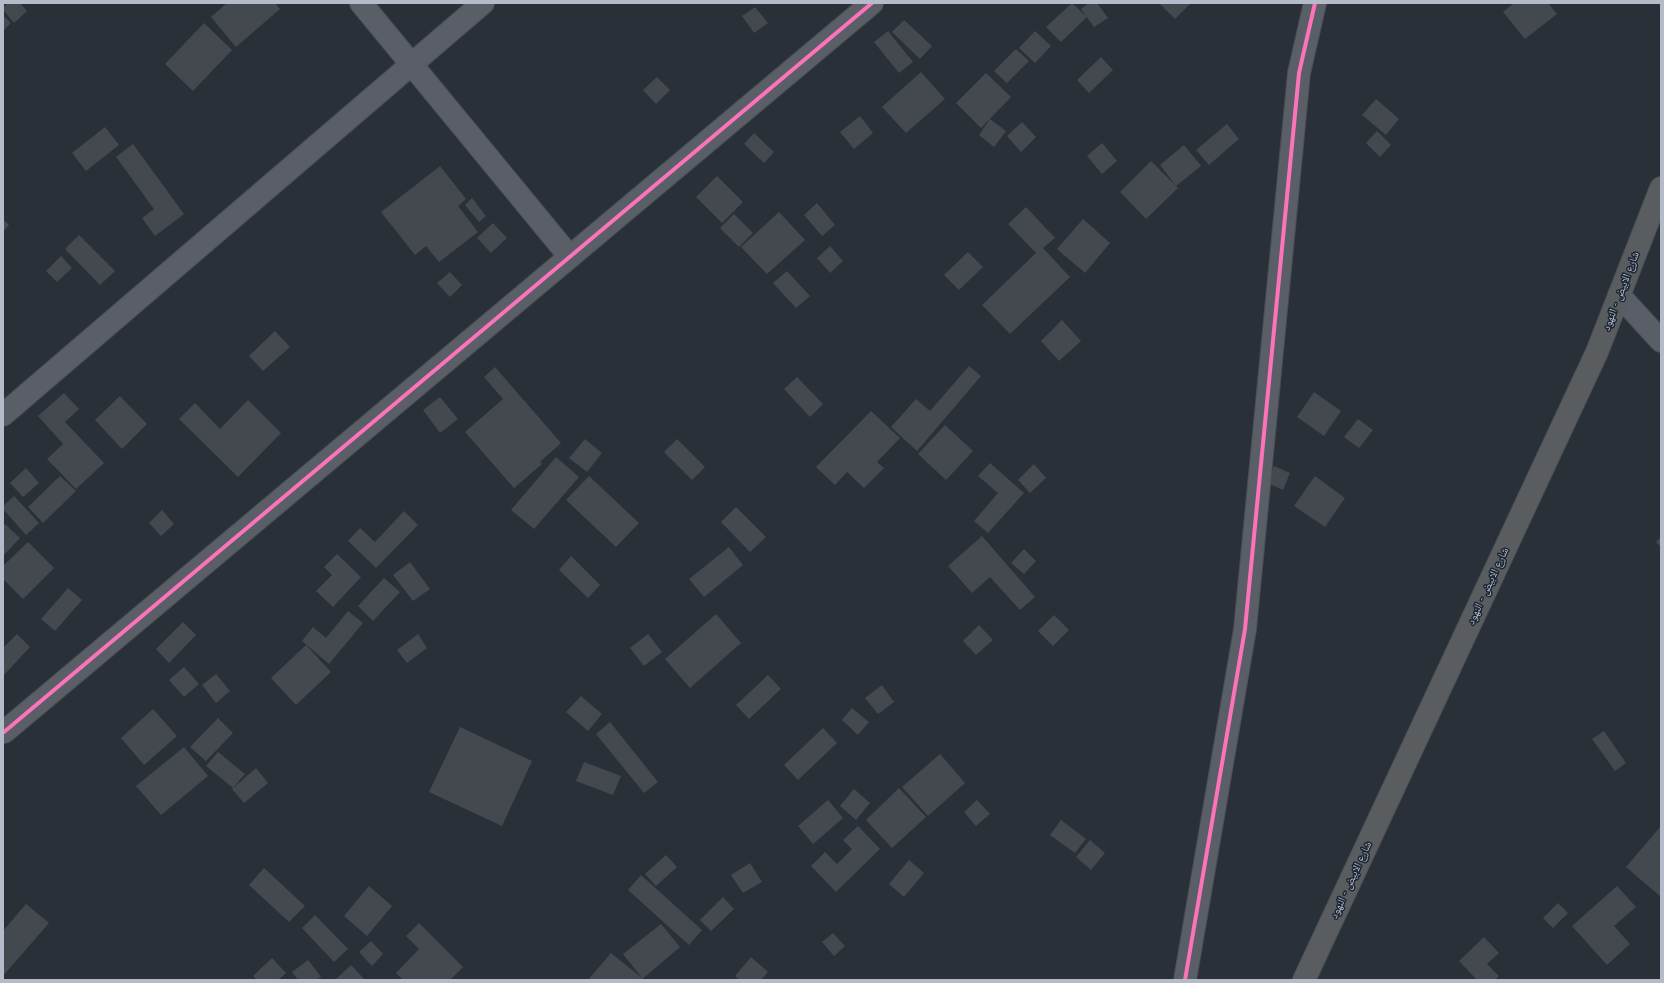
<!DOCTYPE html>
<html>
<head>
<meta charset="utf-8">
<style>
	body { margin:0 }
	#map { position:relative; width:1664px; height:983px; overflow:hidden; background:#2a3038; font-family:Quicksand,sans-serif }
	canvas { display:block }
	.frame { position:absolute; inset:0; border:4px solid #b4bcc9; pointer-events:none }
</style>
</head>
<body>
<div id="map">
<canvas width="1664" height="983"></canvas>
<div class="frame"></div>
</div>
<script>
const c = document.querySelector('canvas').getContext('2d');
c.lineJoin = 'round';
function fill(path, color) { c.fillStyle = color; c.fill(path, 'evenodd'); }
const toPath = rows => new Path2D(rows.map(r => 'M' + r).join(''));
function strokePath(path, color, width, dash) { c.strokeStyle = color; c.lineWidth = width; c.lineCap = dash ? 'butt' : 'round'; c.setLineDash(dash || []); c.stroke(path); }
function drawText(font, color, halo, rows, align = 'center') {
  c.font = font + ' Quicksand,"Noto Naskh Arabic",sans-serif'; c.lineWidth = 3; c.setLineDash([]); c.textBaseline = 'middle'; c.strokeStyle = halo; c.fillStyle = color; for (const [text, x, y, turn = 0] of rows) {
    c.save(); c.translate(x, y); c.rotate((+turn || 0) * Math.PI / 180); c.textAlign = isNaN(turn) ? turn : align; if (halo) c.strokeText(text, 0, 0); c.fillText(text, 0, 0); c.restore();
  }
}
fill(toPath([
	[8,3,20,3,27,11,14,23,3,10,3,7],
	[227,3,275,3,280,9,236,47,211,17],
	[1072,3,1087,17,1061,42,1046,27],
	[1089,3,1097,3,1108,18,1094,27,1081,9],
	[1159,3,1191,3,1175,19],
	[1514,3,1548,3,1557,14,1525,39,1503,12],
	[755,7,768,23,754,33,742,16],
	[3,15,11,23,3,31],
	[904,20,932,46,920,59,892,32],
	[204,23,232,50,193,91,165,64],
	[888,31,913,62,899,73,874,42],
	[1035,31,1051,46,1035,63,1019,48],
	[1016,49,1029,61,1007,83,994,71],
	[1101,57,1113,70,1089,93,1077,80],
	[921,72,945,99,906,133,882,107],
	[986,73,1011,97,981,128,956,103],
	[657,77,670,90,656,104,643,90],
	[1376,99,1399,119,1386,135,1362,115],
	[860,116,873,133,854,149,840,132],
	[990,119,1006,131,994,147,979,135],
	[1022,122,1036,137,1021,152,1007,136],
	[1227,124,1239,139,1209,165,1196,150],
	[105,127,119,145,86,171,72,153],
	[1377,131,1391,145,1380,157,1366,143],
	[754,133,774,152,764,163,744,144],
	[1102,143,1117,161,1102,174,1087,156],
	[133,144,184,214,155,236,142,218,154,209,116,157],
	[1184,145,1201,166,1176,186,1160,165],
	[1151,161,1178,188,1146,219,1120,192],
	[440,166,466,199,458,206,478,232,439,262,426,246,415,255,381,212],
	[717,176,743,202,722,223,696,197],
	[472,198,486,216,479,222,465,205],
	[817,203,835,225,822,236,804,215],
	[1026,207,1055,238,1043,248,1070,277,1010,334,982,305,1036,253,1008,224],
	[779,212,805,240,767,274,741,247],
	[734,214,753,233,739,247,720,228],
	[3,219,9,225,3,232],
	[1083,219,1110,243,1085,273,1057,249],
	[493,223,507,238,491,253,477,238],
	[79,235,115,271,100,285,65,249],
	[830,246,843,261,830,273,817,258],
	[968,252,983,267,959,290,944,275],
	[61,256,72,268,57,282,46,271],
	[787,271,810,296,796,308,773,283],
	[450,272,462,285,450,297,437,283],
	[1062,320,1081,341,1059,361,1041,341],
	[275,331,290,347,263,371,249,356],
	[969,366,981,376,917,451,891,427,916,399,930,411],
	[495,367,561,443,540,462,542,464,514,488,465,432,503,399,484,377],
	[797,377,823,404,810,417,784,389],
	[1314,392,1341,411,1324,436,1297,417],
	[64,393,79,409,65,422,104,463,76,489,47,459,63,444,38,416],
	[120,396,147,424,122,449,95,420],
	[440,397,458,419,440,433,423,410],
	[248,400,281,433,238,477,179,419,195,403,220,429],
	[871,411,900,438,877,462,884,468,864,488,847,472,835,485,816,467],
	[1358,419,1373,430,1359,448,1344,437],
	[945,425,973,451,946,480,918,454],
	[585,439,602,453,587,472,569,458],
	[677,439,705,467,692,480,664,452],
	[556,457,579,477,534,529,511,510],
	[990,463,1024,493,988,533,974,521,998,493,978,476],
	[1034,464,1046,478,1030,493,1018,480],
	[1274,466,1290,473,1283,490,1267,483],
	[26,468,39,483,23,497,10,483],
	[60,476,76,491,43,523,28,507],
	[589,476,639,523,616,547,566,500],
	[1315,476,1345,498,1325,527,1294,506],
	[14,496,39,523,26,535,3,509,3,506],
	[736,507,766,537,750,552,721,522],
	[162,510,174,524,161,536,149,523],
	[404,511,418,525,376,568,348,541,360,528,375,542],
	[5,524,20,538,3,556,3,527],
	[982,536,1035,597,1020,610,990,577,972,593,948,566],
	[1661,537,1661,547,1656,542],
	[28,542,54,568,23,599,3,579,3,566],
	[729,547,743,565,704,597,689,579],
	[1024,549,1036,561,1024,574,1011,563],
	[337,554,361,577,333,607,316,591,332,575,324,567],
	[571,556,600,585,588,598,559,570],
	[410,562,430,589,413,601,393,575],
	[384,578,400,592,373,621,358,606],
	[68,588,82,600,55,631,41,619],
	[348,611,363,623,329,664,302,641,313,627,326,638],
	[716,614,741,643,690,688,665,659],
	[1054,615,1069,630,1053,646,1038,631],
	[183,622,196,635,169,663,156,649],
	[979,625,993,640,976,655,963,641],
	[17,634,30,647,3,676,3,648],
	[418,634,427,648,407,663,397,650],
	[648,634,662,652,644,666,630,648],
	[306,645,331,672,296,705,271,678],
	[184,667,199,684,184,697,169,680],
	[216,674,230,691,216,703,202,685],
	[768,675,781,689,749,719,736,705],
	[882,685,894,702,878,714,865,698],
	[581,696,602,714,588,731,566,712],
	[852,708,869,722,858,735,842,720],
	[153,709,177,736,144,765,121,738],
	[218,718,233,733,206,761,190,747],
	[610,722,658,782,644,793,596,734],
	[460,727,532,761,502,826,429,792],
	[823,728,837,743,798,780,784,765],
	[1604,731,1626,763,1615,771,1592,739],
	[184,747,208,776,161,815,136,786],
	[218,752,245,774,233,788,206,766],
	[940,754,965,783,928,816,902,787],
	[584,762,621,776,613,795,576,781],
	[256,768,268,783,244,803,232,789],
	[899,788,926,817,892,848,866,820],
	[854,789,870,803,856,820,840,806],
	[828,800,843,818,813,844,798,826],
	[977,800,990,814,976,826,964,812],
	[1061,820,1086,839,1075,853,1050,835],
	[858,826,880,849,836,892,811,866,825,852,837,864,852,849,843,840],
	[1661,826,1661,897,1626,867],
	[1090,840,1105,853,1091,870,1076,857],
	[666,855,677,867,656,886,645,874],
	[909,860,924,873,904,897,889,884],
	[750,863,762,882,743,893,731,875],
	[264,868,305,906,289,922,249,885],
	[641,875,702,930,689,945,628,890],
	[369,886,392,906,367,936,344,916],
	[1617,886,1636,907,1614,926,1630,944,1607,965,1572,926],
	[723,897,734,909,711,931,700,920],
	[1558,903,1568,913,1553,928,1543,918],
	[26,904,49,923,3,976,3,931],
	[315,915,348,949,334,962,302,928],
	[419,923,463,967,450,980,403,980,396,973,419,949,406,936],
	[661,924,680,947,641,980,588,980,611,953,642,978,623,954],
	[833,933,845,946,834,956,822,942],
	[1484,937,1499,953,1487,964,1499,976,1495,980,1477,980,1459,961],
	[371,941,383,954,372,966,359,952],
	[751,957,768,972,761,980,740,980,735,976],
	[272,958,286,973,278,980,257,980,253,976],
	[308,960,321,977,316,980,298,980,292,972],
	[351,965,365,980,335,980]
]), '#444950');
const street = toPath([
	[361,3,570,257],
	[1619,295,1661,341],
	[3,415,483,3],
	[4,732,872,3],
	[1185,980,1245,629,1299,73,1315,3]
]);
const highway = toPath([
	[1304,980,1597,352,1661,188]
]);
strokePath(street, '#484c53', 24);
strokePath(highway, '#474c53', 24);
strokePath(street, '#5a5e66', 22);
strokePath(highway, '#5a5d60', 22);
strokePath(toPath([
	[4,732,872,3],
	[1185,980,1245,629,1299,73,1315,3]
]), '#fb73b8', 4);
drawText('11px', '#b4bcc9', '#1d2633', [
	["شارع الابيض - النهود",1621,291,-69],
	["شارع الابيض - النهود",1488,586,-65],
	["شارع الابيض - النهود",1351,880,-65]
]);
</script>
</body>
</html>
